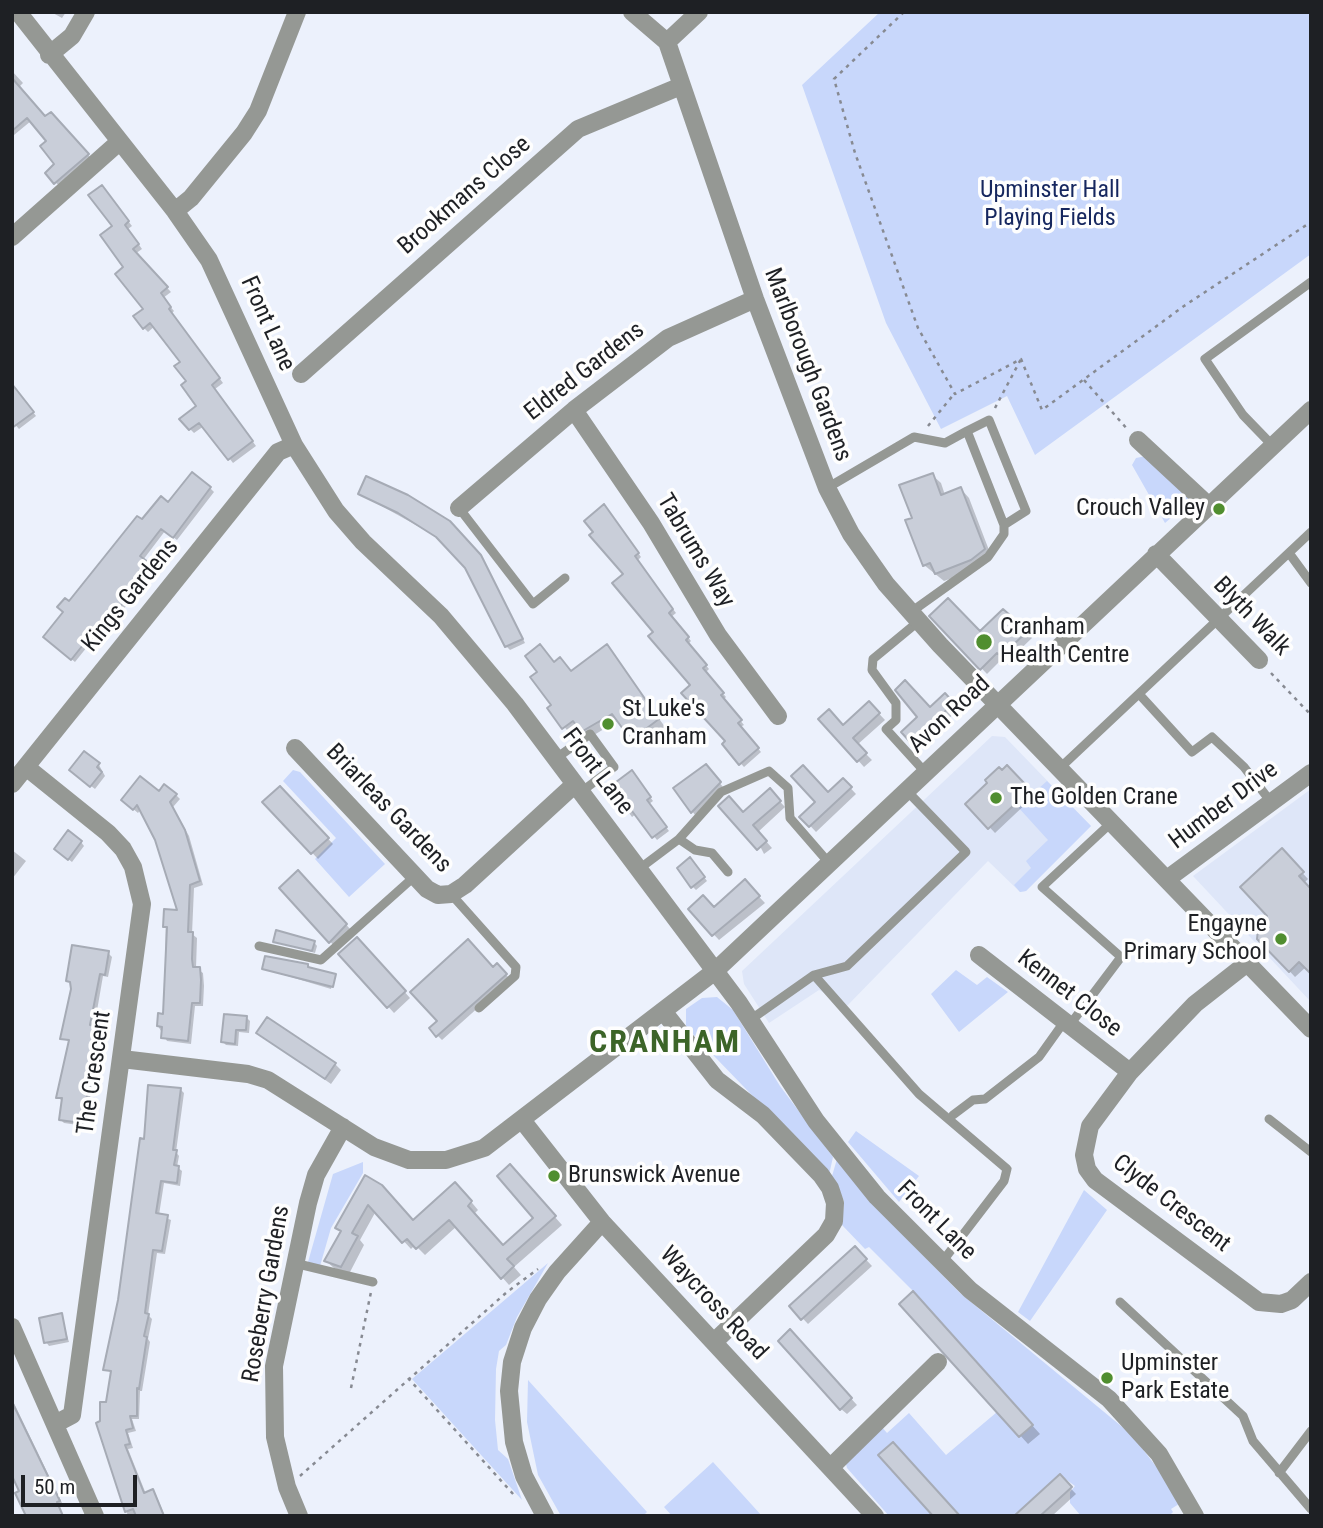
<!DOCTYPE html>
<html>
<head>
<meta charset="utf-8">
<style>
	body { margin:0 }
	#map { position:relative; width:1323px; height:1528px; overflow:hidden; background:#ecf1fc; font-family:"Roboto Condensed",sans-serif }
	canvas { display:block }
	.frame { position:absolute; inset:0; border:14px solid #1e2024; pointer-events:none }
	.scale { position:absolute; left:21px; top:1475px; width:116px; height:32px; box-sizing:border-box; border:4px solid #1e2024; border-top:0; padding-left:9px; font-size:21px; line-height:24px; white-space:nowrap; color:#1e2024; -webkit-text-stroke:5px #fefefe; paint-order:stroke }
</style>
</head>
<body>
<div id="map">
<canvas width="1323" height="1528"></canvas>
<div class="frame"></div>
<div class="scale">50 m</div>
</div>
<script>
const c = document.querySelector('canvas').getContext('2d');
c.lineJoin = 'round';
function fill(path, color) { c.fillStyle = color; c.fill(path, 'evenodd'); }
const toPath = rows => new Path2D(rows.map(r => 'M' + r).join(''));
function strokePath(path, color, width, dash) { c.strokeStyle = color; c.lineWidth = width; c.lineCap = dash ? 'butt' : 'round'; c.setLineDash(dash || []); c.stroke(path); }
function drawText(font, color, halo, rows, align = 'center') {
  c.font = font + ' "Roboto Condensed",sans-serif'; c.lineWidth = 7; c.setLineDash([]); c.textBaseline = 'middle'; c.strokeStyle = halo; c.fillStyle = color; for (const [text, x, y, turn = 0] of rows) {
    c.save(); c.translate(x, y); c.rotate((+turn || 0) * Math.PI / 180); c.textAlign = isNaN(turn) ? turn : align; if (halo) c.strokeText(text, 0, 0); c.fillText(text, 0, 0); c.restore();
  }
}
fill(toPath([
	[992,736,1005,737,1091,826,1026,891,1020,892,988,861,847,1006,819,990,769,1023,744,984,742,971],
	[1311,789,1311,1002,1193,876]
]), '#dee6f8');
fill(toPath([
	[880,12,1311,12,1311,254,1035,455,1007,396,941,429,886,323,802,85],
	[1146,456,1193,499,1165,523,1132,465,1136,458],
	[293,770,300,772,385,864,349,897,315,859,336,838,283,781],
	[1047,781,1091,826,1026,891,1020,892,1014,885,1031,868,1026,861,1048,840,1018,807],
	[956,970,977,985,987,977,1008,992,959,1032,931,994],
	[717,997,733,1010,780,1086,833,1157,829,1175,686,1027,686,1009,702,998],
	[856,1131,919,1176,899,1202,848,1142],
	[837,1159,872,1203,960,1293,1132,1435,1164,1477,1179,1504,1171,1509,1173,1512,1169,1516,1081,1516,1070,1503,1070,1492,1075,1486,1060,1475,1014,1516,889,1516,847,1468,845,1460,880,1425,887,1433,909,1413,946,1455,997,1412,1019,1437,1033,1424,913,1291,869,1247,865,1249,842,1225,844,1201,832,1176],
	[363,1162,363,1173,331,1228,320,1266,308,1262,333,1174],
	[1084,1190,1107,1210,1030,1321,1018,1312],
	[548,1263,517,1317,506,1345,499,1351,496,1369,495,1420,498,1450,508,1459,522,1500,412,1379],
	[528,1380,647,1512,643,1516,561,1516,538,1475,527,1422],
	[713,1462,762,1516,672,1516,664,1507]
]), '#c8d7fb');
fill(toPath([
	[51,12,66,12,62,18],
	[12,71,23,83,19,87,45,119,51,114,91,158,59,186,47,173,56,165,48,142,31,121,14,135,12,134],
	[105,191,132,226,128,229,142,249,135,254,171,292,163,298,174,311,172,313,223,383,215,389,256,446,233,463,204,426,194,433,190,429,199,406,182,363,155,326,148,332,144,328,145,309,126,268],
	[12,384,36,416,19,429,12,421],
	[932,475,941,483,945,495,961,489,969,498,992,558,980,568,944,581,924,565,914,519],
	[210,488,214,492,177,540,165,531,143,560,151,567,131,593,134,596,123,610,119,607,75,662,49,641,69,603,137,518,142,522,169,504],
	[360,494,453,527,484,561,525,643,510,650,506,646,466,567,441,539],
	[607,510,641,557,637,561,676,613,671,617,691,641,688,644,709,669,705,673,726,697,723,700,744,725,740,727,761,752,744,767,724,745,728,742,655,632,625,574],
	[932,616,980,634,1019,624,1032,638,1008,661,1004,657,987,674],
	[607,646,665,727,639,746,619,720,589,738,580,728,571,735,549,708,554,705,555,664,571,673],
	[945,695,959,709,918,747,904,732],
	[869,703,885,720,857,745,872,760,864,767,821,719,843,727],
	[99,765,105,776,95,789,74,773],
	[1007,767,1029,791,1026,794,1031,799,995,833,968,804],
	[709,770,723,787,695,815,692,811],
	[635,776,653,801,649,804,669,831,657,840,636,814,632,817,629,813,610,789],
	[843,780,856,794,816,832,802,817],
	[280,788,333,844,318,859,265,802],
	[770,791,785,807,758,832,772,848,764,854,744,814],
	[159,793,176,795,180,799,173,807,189,836,203,885,194,888,192,934,197,938,196,968,203,973,204,986,203,1006,195,1006,191,1044,167,1041,158,1026,164,1016,166,911,180,912,156,839,141,809,138,813,127,804],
	[81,842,84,846,72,862,59,852],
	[12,850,26,861,12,879],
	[1282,851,1308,879,1304,883,1306,967,1295,977,1259,938,1269,916],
	[694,863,707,881,696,890,693,887],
	[298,873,352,931,336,948,281,888],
	[745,882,765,903,719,940,690,909,715,909],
	[275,941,314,942,317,946,315,953],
	[363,945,410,998,394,1013,341,954],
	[108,953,112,957,108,977,103,976,94,1028,102,1032,85,1126,64,1123,61,1120,62,1101,58,1097,70,1042,62,1038,73,985,68,981],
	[497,965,510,979,442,1040,431,1029],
	[308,966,334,976,331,989,264,969],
	[247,1018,250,1021,249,1033,239,1032,238,1046,226,1045,223,1042],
	[258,1033,335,1064,341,1070,331,1084],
	[181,1090,184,1093,176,1152,179,1156,177,1167,182,1171,180,1186,164,1183,159,1215,171,1220,165,1254,157,1253,148,1315,152,1319,148,1339,150,1342,142,1391,140,1391,139,1419,132,1419,136,1431,128,1433,133,1448,128,1449,146,1494,153,1492,156,1495,165,1516,128,1516,98,1424,102,1423,107,1403,112,1373,105,1369,120,1300,145,1141],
	[517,1174,562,1225,514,1267,521,1275,509,1285,457,1226,425,1255,415,1245,411,1249,376,1211,360,1240,364,1245,349,1274,334,1268,326,1261,365,1177,413,1222,463,1192,478,1210,474,1214,503,1247,536,1218],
	[855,1248,872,1266,808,1324,791,1306],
	[921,1302,1040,1434,1028,1444,901,1304],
	[61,1315,69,1342,49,1346,46,1342],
	[796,1338,857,1405,847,1414,841,1409],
	[12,1399,63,1505,59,1506,63,1516,28,1516,12,1472],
	[1060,1477,1076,1494,1052,1516,1017,1516]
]), '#0003');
const building = toPath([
	[12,78,45,116,51,112,89,154,54,184,45,173,54,164,40,146,46,141,27,118,12,131,12,78],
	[102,185,129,221,125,225,139,244,133,249,168,287,161,293,171,307,169,309,220,378,212,385,253,441,228,460,199,423,189,430,179,419,196,406,181,385,186,381,174,366,180,362,150,323,143,329,133,316,143,309,115,274,123,267,100,235,112,226,88,195,102,185],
	[12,384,34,412,12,428,12,384],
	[192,472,211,487,173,538,161,529,140,556,148,562,129,589,132,592,119,608,115,605,71,660,43,637,63,612,57,607,65,598,69,601,137,516,142,519,161,496,168,502,192,472],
	[933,473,941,495,961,487,985,549,971,560,935,574,930,563,923,566,905,520,912,518,899,485,933,473],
	[366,476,408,495,450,521,481,555,523,639,505,647,465,568,436,537,398,513,358,494,366,476],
	[604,504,639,553,635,556,673,609,669,613,689,637,686,640,707,665,703,668,724,693,721,695,742,720,738,723,759,748,739,765,722,744,725,741,681,693,690,685,648,636,653,632,612,583,623,574,589,535,593,532,584,521,604,504],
	[948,598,980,631,1003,609,1028,631,1001,656,997,653,980,670,929,616,948,598],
	[540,644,554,662,560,657,571,671,607,644,659,719,631,740,612,714,581,732,573,721,562,729,547,708,551,705,530,677,537,672,525,656,540,644],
	[905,680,930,707,945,693,954,703,911,743,901,732,917,717,895,690,905,680],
	[869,701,880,713,853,738,867,753,857,762,818,719,829,709,843,725,869,701],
	[84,751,100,763,97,767,102,772,90,787,69,770,84,751],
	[706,764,721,782,691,813,673,788,706,764],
	[803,765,828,792,843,778,852,787,809,827,799,817,815,802,791,776,803,765],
	[1007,765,1025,784,1022,787,1027,793,988,829,965,804,987,783,985,780,999,767,1002,770,1007,765],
	[632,770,651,797,647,800,667,827,652,838,632,811,627,814,608,788,632,770],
	[140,776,159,791,164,784,177,794,170,802,185,830,200,881,190,885,188,932,193,932,192,959,193,967,200,967,201,980,200,1003,192,1003,188,1041,161,1038,162,1027,157,1026,158,1013,163,1014,167,927,163,927,164,909,177,910,155,840,137,805,133,810,121,800,140,776],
	[280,786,329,838,311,854,262,802,280,786],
	[770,788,781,801,753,825,767,841,757,850,718,806,729,796,743,812,770,788],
	[68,830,82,841,68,860,54,849,68,830],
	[1282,848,1304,872,1299,876,1311,889,1311,974,1299,962,1289,972,1257,939,1258,929,1267,916,1240,887,1282,848],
	[690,857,705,877,691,888,677,868,690,857],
	[298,870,347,924,329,943,279,888,298,870],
	[745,879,760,896,712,936,688,909,703,895,714,907,745,879],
	[276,930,315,941,312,951,273,942,276,930],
	[357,937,406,991,387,1008,338,954,357,937],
	[468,939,493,967,497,963,507,974,436,1037,429,1028,437,1021,410,992,468,939],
	[72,945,109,951,105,975,100,974,90,1025,99,1027,82,1123,59,1120,62,1098,56,1098,69,1040,60,1039,71,989,70,982,66,981,72,945],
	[265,956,308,964,308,967,336,974,333,987,262,969,265,956],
	[224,1014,247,1016,246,1030,236,1030,235,1044,221,1042,224,1014],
	[267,1017,336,1063,325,1079,256,1033,267,1017],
	[148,1085,181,1088,173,1150,177,1150,174,1165,179,1166,177,1183,161,1181,156,1213,168,1215,162,1251,153,1250,145,1313,149,1314,144,1336,147,1337,139,1389,137,1388,137,1416,130,1416,133,1428,126,1430,130,1444,125,1445,144,1493,153,1489,164,1516,136,1516,133,1509,125,1512,96,1423,100,1421,100,1402,106,1402,111,1371,103,1370,118,1300,140,1138,144,1139,148,1085],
	[510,1164,556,1216,507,1259,514,1266,501,1279,449,1220,416,1249,407,1239,402,1243,368,1205,352,1233,358,1236,341,1267,324,1261,341,1231,335,1228,365,1175,382,1185,413,1220,455,1182,472,1201,468,1206,503,1245,533,1218,497,1176,510,1164],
	[855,1246,867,1259,801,1320,789,1306,855,1246],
	[913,1291,1033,1425,1019,1437,899,1304,913,1291],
	[62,1313,67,1339,44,1343,39,1318,62,1313],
	[790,1329,852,1398,840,1410,778,1341,790,1329],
	[12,1402,60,1501,57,1502,63,1516,26,1516,15,1493,19,1491,12,1476,12,1402],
	[893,1442,960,1516,933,1516,878,1455,893,1442],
	[1060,1474,1072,1487,1040,1516,1014,1516,1060,1474]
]);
fill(building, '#c9ced9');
strokePath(building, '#a6abb5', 2);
strokePath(toPath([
	[904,12,834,79,855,153,918,328,955,394,1021,359,1042,410,1184,306,1311,222],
	[1084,380,1128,430],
	[995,408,1021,359],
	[928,426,954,394],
	[1271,673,1311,715],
	[408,1378,514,1495],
	[351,1388,371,1292],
	[300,1476,507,1292,538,1269]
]), '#878a92', 2.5, [3.5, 5]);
strokePath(toPath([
	[1272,445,1243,415,1205,359,1311,282],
	[827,488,914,437,945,443,967,431],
	[459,508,533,604,565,578],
	[1289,553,1311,583],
	[911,612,988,557,1004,534,1004,525,967,431,989,420,1026,511,1004,525],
	[919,621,873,659,872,670,896,703,896,720,886,729,925,772],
	[1139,694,1192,752,1212,737,1244,767,1271,802],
	[555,759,590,734,614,767,581,792],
	[1061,767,1311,532],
	[679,839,695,850,712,853,728,872],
	[639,869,679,839,721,792,769,771,788,788,790,818,829,863],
	[451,894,516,967,515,976,479,1008],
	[259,946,321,960,415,876],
	[814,975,919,1094,1007,1169,1004,1181,942,1262],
	[750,1020,814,975,847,966,966,852,906,790],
	[1069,1026,1121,957,1042,887,1112,822],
	[953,1115,973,1100,985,1099,1039,1057,1064,1022],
	[1269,1119,1311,1152],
	[294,1263,373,1282],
	[1120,1302,1243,1416,1253,1441,1311,1509],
	[1279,1473,1311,1431]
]), '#959894', 9);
strokePath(toPath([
	[18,12,175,211,209,260,294,445,336,511,363,542,441,616,515,704,739,1003,816,1121,877,1197,970,1290,1109,1399,1159,1454,1195,1516],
	[632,12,667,42,755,299,827,488,851,534,886,584,940,645,1311,1029],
	[667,42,699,12],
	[49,55,72,36,86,12],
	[175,211,191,198,244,133,258,111,297,12],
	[12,237,118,143],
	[301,374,578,129,681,86],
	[574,410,651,523,718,635,778,716],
	[1138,440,1208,505],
	[459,508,574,410,668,338,755,299],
	[1156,554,1259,660],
	[295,748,427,889,438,895,451,894,465,885,575,784],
	[26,767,108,833,123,849,133,867,142,904,72,1415,55,1424],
	[12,784,278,452,294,445],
	[1167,879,1311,773],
	[979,955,1130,1072],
	[1246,964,1195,1004,1130,1072,1090,1126,1084,1155,1087,1169,1095,1180,1259,1302,1281,1304,1292,1300,1311,1282],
	[663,1011,717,1080,763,1115,821,1175,830,1188,835,1203,834,1221,826,1235,715,1341],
	[122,1059,248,1074,268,1080,374,1147,409,1160,446,1160,484,1148,715,971,1311,410],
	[522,1120,602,1222,875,1516],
	[12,1327,95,1516],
	[831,1467,938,1362],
	[299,1516,287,1487,275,1437,274,1366,308,1203,316,1175,343,1127],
	[545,1516,524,1476,514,1442,509,1391,512,1362,523,1328,538,1299,557,1272,602,1222]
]), '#959894', 18);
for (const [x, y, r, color] of [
	[1219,509,7,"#508e2f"],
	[984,642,9,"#508e2f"],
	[608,724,7,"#508e2f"],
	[996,798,7,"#508e2f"],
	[1281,939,7,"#508e2f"],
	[554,1176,7,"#508e2f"],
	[1107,1378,7,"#508e2f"]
]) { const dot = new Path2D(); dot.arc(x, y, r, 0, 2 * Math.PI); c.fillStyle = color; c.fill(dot); strokePath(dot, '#fefefe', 2.5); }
drawText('24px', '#16275f', '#fefefe', [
	["Upminster Hall",1050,191],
	["Playing Fields",1050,219]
]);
drawText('24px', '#1e2024', '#fefefe', [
	["Brookmans Close",465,196,-41],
	["Front Lane",267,324,66],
	["Marlborough Gardens",807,365,69],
	["Eldred Gardens",585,372,-38],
	["Tabrums Way",695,551,59],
	["Kings Gardens",131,596,-51],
	["Blyth Walk",1251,617,46],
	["Avon Road",950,715,-43],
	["Front Lane",597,772,53],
	["Humber Drive",1224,806,-37],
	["Briarleas Gardens",388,809,46],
	["Kennet Close",1069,994,38],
	["The Crescent",95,1073,-82],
	["Clyde Crescent",1171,1204,38],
	["Front Lane",936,1221,45],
	["Roseberry Gardens",267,1294,-80],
	["Waycross Road",713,1304,47]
]);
drawText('24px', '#1e2024', '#fefefe', [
	["Crouch Valley",1205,509,"right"],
	["Cranham",1000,628],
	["Health Centre",1000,656],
	["St Luke's",622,710],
	["Cranham",622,738],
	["The Golden Crane",1010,798],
	["Engayne",1267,925,"right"],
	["Primary School",1267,953,"right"],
	["Brunswick Avenue",568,1176],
	["Upminster",1121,1364],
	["Park Estate",1121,1392]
], 'left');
c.letterSpacing = '2px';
drawText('bold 32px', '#3c6428', '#fefefe', [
	["CRANHAM",665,1044]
]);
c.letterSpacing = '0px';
</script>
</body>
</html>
